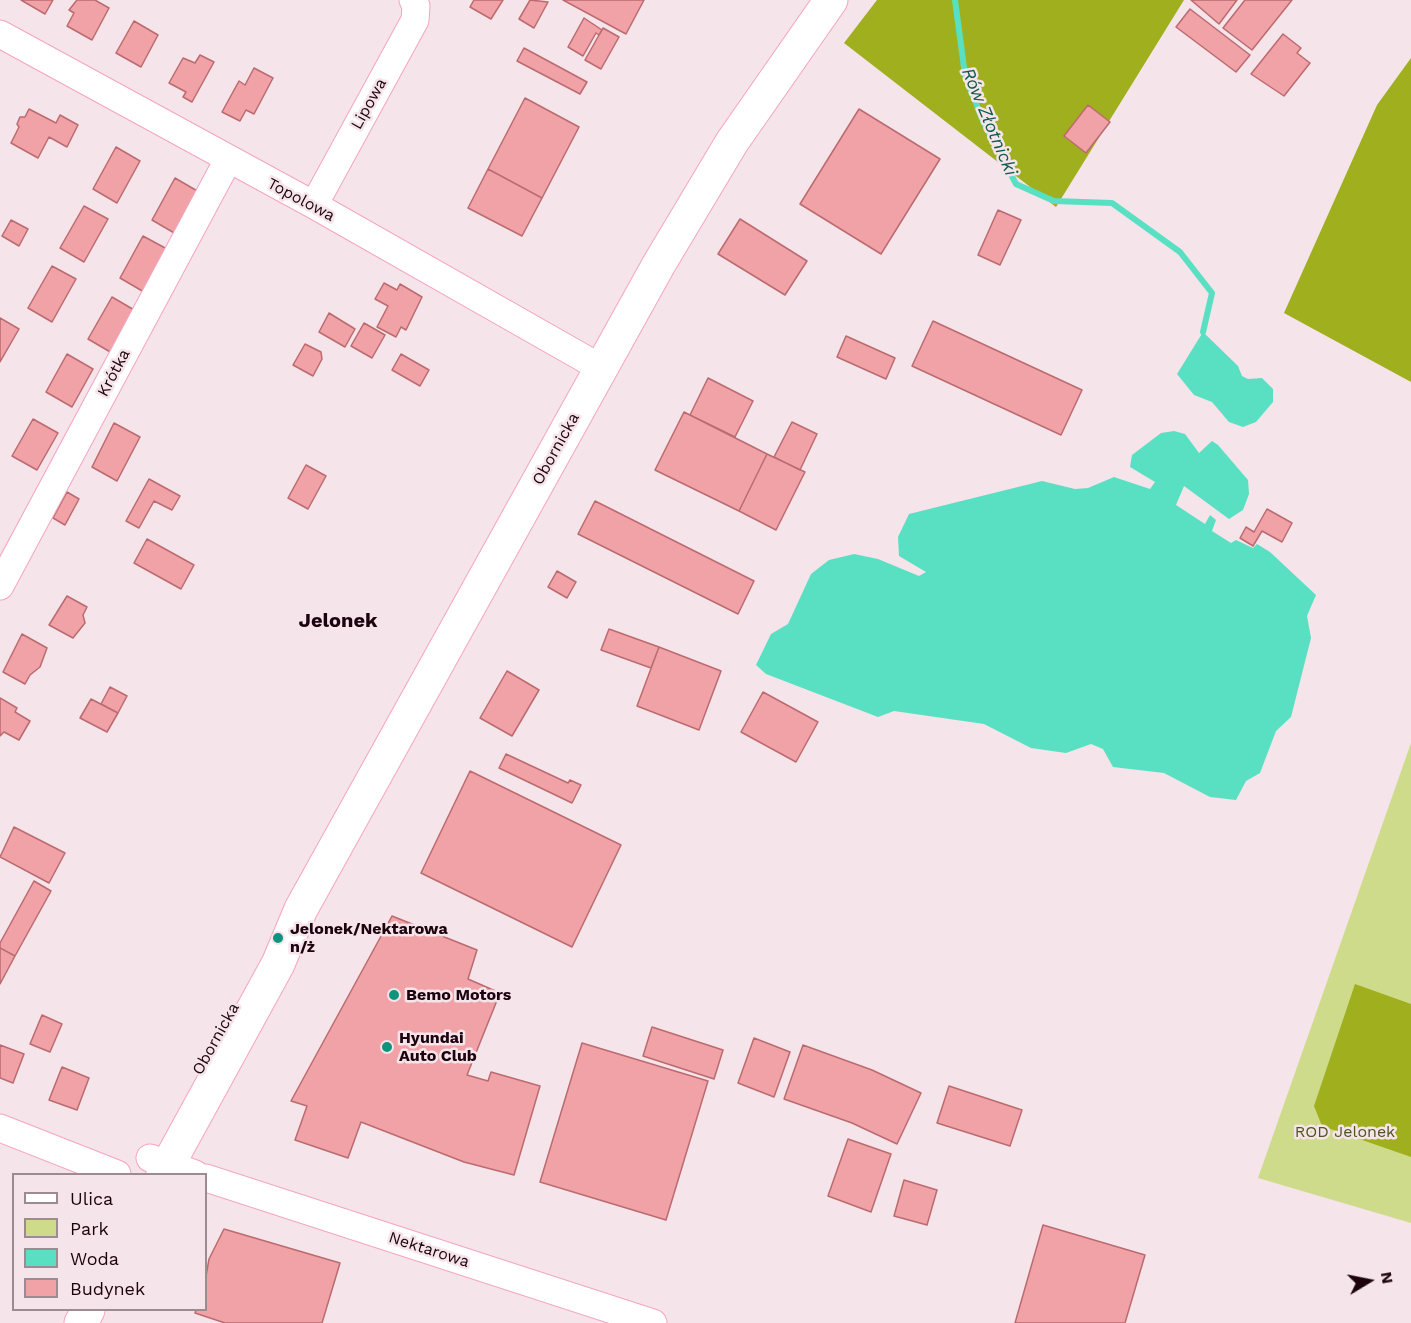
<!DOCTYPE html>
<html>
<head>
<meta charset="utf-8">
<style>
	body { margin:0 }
	#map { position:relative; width:1411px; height:1323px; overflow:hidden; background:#f5e4e9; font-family:"Work Sans",sans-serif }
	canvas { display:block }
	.legend { position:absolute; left:12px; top:1173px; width:195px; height:138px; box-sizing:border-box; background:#f5e4e9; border:2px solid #9e8a91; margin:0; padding:8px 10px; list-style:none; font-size:18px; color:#1c030d }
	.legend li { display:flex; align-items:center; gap:12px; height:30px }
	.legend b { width:30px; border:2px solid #9e8a91 }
	.north { position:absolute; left:1339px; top:1251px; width:60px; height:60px; -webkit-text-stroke:4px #f5e4e9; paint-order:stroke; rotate:80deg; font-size:16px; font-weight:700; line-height:24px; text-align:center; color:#1c030d }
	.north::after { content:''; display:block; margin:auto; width:21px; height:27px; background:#1c030d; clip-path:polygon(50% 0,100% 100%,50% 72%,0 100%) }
</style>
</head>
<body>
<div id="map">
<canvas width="1411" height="1323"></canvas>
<ul class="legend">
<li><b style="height:8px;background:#fff"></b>Ulica</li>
<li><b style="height:16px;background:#cedb8b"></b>Park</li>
<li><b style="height:16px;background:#59e0c3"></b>Woda</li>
<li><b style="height:16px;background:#f0a2a6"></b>Budynek</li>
</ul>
<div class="north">N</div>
</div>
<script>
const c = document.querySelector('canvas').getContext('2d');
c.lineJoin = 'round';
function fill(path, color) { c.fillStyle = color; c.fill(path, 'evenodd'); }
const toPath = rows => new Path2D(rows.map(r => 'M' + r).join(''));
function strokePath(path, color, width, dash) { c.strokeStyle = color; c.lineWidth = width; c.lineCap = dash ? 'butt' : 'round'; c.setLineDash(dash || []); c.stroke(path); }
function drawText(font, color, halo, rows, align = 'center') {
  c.font = font + ' "Work Sans",sans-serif'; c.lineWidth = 5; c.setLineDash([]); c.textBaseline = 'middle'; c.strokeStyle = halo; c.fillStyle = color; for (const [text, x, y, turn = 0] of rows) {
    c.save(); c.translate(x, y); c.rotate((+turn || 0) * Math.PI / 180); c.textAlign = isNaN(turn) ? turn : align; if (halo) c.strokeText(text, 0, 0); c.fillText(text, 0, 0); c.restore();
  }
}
fill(toPath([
	[1411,743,1411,1223,1258,1178]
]), '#cedb8b');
fill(toPath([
	[877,0,1184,0,1056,207,844,43],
	[1411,58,1411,382,1284,313,1377,105],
	[1355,984,1411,1004,1411,1157,1322,1126,1314,1106]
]), '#a0af1e');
fill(toPath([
	[1203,332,1238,366,1242,376,1248,379,1262,378,1273,389,1273,402,1256,422,1243,427,1229,422,1212,402,1194,395,1177,374],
	[1174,431,1185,434,1199,453,1212,441,1218,445,1248,480,1249,494,1243,510,1229,519,1184,486,1176,505,1205,524,1210,515,1216,520,1212,531,1231,543,1236,540,1253,548,1257,544,1270,552,1316,595,1307,616,1311,638,1291,717,1276,731,1260,773,1246,781,1236,800,1210,797,1164,773,1113,767,1103,749,1091,744,1066,753,1031,748,984,724,894,711,878,717,766,674,756,665,771,634,788,624,811,574,829,560,854,554,878,559,919,576,926,572,899,556,898,537,909,514,1042,481,1075,489,1088,488,1114,477,1150,489,1155,482,1130,467,1132,455,1161,433]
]), '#59e0c3');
strokePath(toPath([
	[955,0,965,75,983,121,1016,184,1054,201,1112,203,1180,252,1212,293,1203,332]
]), '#59e0c3', 6);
const building = toPath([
	[21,0,53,0,45,14,21,0],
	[77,0,95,0,109,8,92,40,67,26,74,13,69,10,77,0],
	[474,0,503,0,491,19,470,7,474,0],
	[530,0,548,2,534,28,519,19,530,0],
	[563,0,644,0,626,34,563,0],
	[1191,0,1237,0,1219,24,1191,0],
	[1245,0,1292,0,1252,50,1223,28,1245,0],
	[1190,9,1250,55,1236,72,1176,27,1190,9],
	[584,18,602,30,599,35,596,33,583,56,568,47,584,18],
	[134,21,158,35,141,67,116,53,134,21],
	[603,28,619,37,601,69,585,60,603,28],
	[1283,34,1301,48,1297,53,1310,63,1284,96,1251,74,1283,34],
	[524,48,587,82,580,94,517,61,524,48],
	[200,55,214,62,192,102,183,97,186,92,169,83,183,58,195,63,200,55],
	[254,68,273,78,254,114,246,110,240,121,222,112,239,81,245,85,254,68],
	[525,98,579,127,542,198,488,169,525,98],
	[1088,105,1110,122,1086,153,1064,136,1088,105],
	[29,109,56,123,60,115,78,125,67,147,49,137,38,158,11,143,19,127,17,124,20,117,25,117,29,109],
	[859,109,940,159,881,254,800,204,859,109],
	[116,147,140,161,117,203,93,189,116,147],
	[488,169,542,198,522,236,468,208,488,169],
	[175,178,199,192,176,234,152,220,175,178],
	[84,206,108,219,84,262,60,248,84,206],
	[998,210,1021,220,1000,265,978,255,998,210],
	[740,219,807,261,785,295,718,254,740,219],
	[11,220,28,229,19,246,2,236,11,220],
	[143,236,167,249,144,292,120,278,143,236],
	[52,266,76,279,52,322,28,308,52,266],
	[384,283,397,290,400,284,422,297,406,330,401,327,396,337,377,327,388,306,375,299,384,283],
	[112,297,136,311,112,353,88,339,112,297],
	[329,313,355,329,345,347,319,332,329,313],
	[0,318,19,329,0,362,0,318],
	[933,321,1082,390,1061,435,912,366,933,321],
	[364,323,385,335,372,358,351,346,364,323],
	[846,336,895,358,886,379,837,357,846,336],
	[305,344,321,352,322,359,313,376,293,365,305,344],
	[67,354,93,369,72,407,46,392,67,354],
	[401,354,429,370,420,386,392,370,401,354],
	[708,378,753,401,735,437,690,415,708,378],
	[684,412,767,454,739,511,655,470,684,412],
	[33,419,58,433,37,470,12,456,33,419],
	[792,422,817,434,800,470,774,457,792,422],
	[114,423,140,437,117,481,92,467,114,423],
	[767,454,805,472,776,530,739,511,767,454],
	[306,465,326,476,308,509,288,498,306,465],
	[149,479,180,496,172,510,154,501,139,528,126,521,149,479],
	[67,492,79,499,65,525,53,518,67,492],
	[595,501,754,581,738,614,578,534,595,501],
	[1267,509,1292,523,1282,542,1262,531,1253,546,1240,538,1246,527,1254,532,1267,509],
	[147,539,194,565,181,589,134,563,147,539],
	[557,571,576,582,567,598,548,587,557,571],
	[67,596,87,607,83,615,85,623,73,638,49,625,67,596],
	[609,629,659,647,651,668,601,650,609,629],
	[22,634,47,648,40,667,30,675,25,684,3,672,22,634],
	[659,647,721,671,699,730,637,706,659,647],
	[507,671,539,690,512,736,480,718,507,671],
	[110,687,127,696,118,713,101,704,110,687],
	[763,692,818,722,796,762,741,732,763,692],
	[0,698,17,708,15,712,30,721,19,740,4,732,0,736,0,698],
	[91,699,118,713,107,732,80,718,91,699],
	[506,754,568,783,570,780,581,785,572,803,499,768,506,754],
	[470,771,621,845,572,947,421,873,470,771],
	[14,827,65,853,49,883,0,857,14,827],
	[34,881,51,891,15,956,0,948,0,943,34,881],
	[392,916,477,950,468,979,500,993,467,1075,488,1081,491,1072,540,1086,514,1175,464,1162,361,1122,348,1158,295,1140,307,1106,291,1101,392,916],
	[0,948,15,956,0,984,0,948],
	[42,1015,62,1024,50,1052,30,1044,42,1015],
	[652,1027,723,1050,714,1079,643,1056,652,1027],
	[754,1038,790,1052,774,1097,738,1083,754,1038],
	[582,1043,708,1081,666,1220,540,1182,582,1043],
	[0,1045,24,1054,13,1083,0,1078,0,1045],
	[803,1045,872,1070,921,1093,897,1144,852,1123,784,1099,803,1045],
	[62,1067,89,1078,77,1110,49,1100,62,1067],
	[949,1086,1022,1110,1010,1146,937,1123,949,1086],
	[848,1139,891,1154,871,1212,828,1196,848,1139],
	[904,1180,937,1190,927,1225,894,1216,904,1180],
	[1043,1225,1145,1255,1125,1323,1015,1323,1043,1225],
	[224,1229,340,1263,322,1323,225,1323,195,1313,196,1310,206,1310,206,1276,209,1259,224,1229]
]);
fill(building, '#f0a2a6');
strokePath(building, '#bb6b70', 1.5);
const minor = toPath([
	[0,34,314,205,601,368],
	[314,205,415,20,416,6,413,0],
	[0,586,228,160],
	[0,1128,117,1174],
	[150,1158,195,1174],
	[206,1178,653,1323]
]);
const major = toPath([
	[163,1174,278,964,301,909,659,264,732,142,831,0],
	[81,1323,88,1310]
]);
strokePath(minor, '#f5a4c2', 29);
strokePath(major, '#f5a4c2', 35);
strokePath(minor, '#fff', 27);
strokePath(major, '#fff', 33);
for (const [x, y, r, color] of [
	[278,938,6,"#0f937c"],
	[394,995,6,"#0f937c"],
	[387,1047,6,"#0f937c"]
]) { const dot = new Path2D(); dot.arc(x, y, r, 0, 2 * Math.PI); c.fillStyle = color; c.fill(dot); strokePath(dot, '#f5e4e9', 2); }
drawText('16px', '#1c030d', '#f5e4e9', [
	["Lipowa",369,104,-61],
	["Topolowa",301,200,28],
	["Krótka",114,373,-62],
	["Obornicka",556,449,-61],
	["Obornicka",216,1039,-61],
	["Nektarowa",429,1250,18]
]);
drawText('bold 16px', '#1c030d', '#f5e4e9', [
	["Jelonek/Nektarowa",290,929],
	["n/ż",290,947],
	["Bemo Motors",406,995],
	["Hyundai",399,1038],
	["Auto Club",399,1056]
], 'left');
drawText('16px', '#4e5521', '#f5e4e9', [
	["ROD Jelonek",1345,1132]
]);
drawText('italic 18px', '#0b5a4b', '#f5e4e9', [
	["Rów Złotnicki",989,122,67]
]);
drawText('bold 20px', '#1c030d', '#f5e4e9', [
	["Jelonek",338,621]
]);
</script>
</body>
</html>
